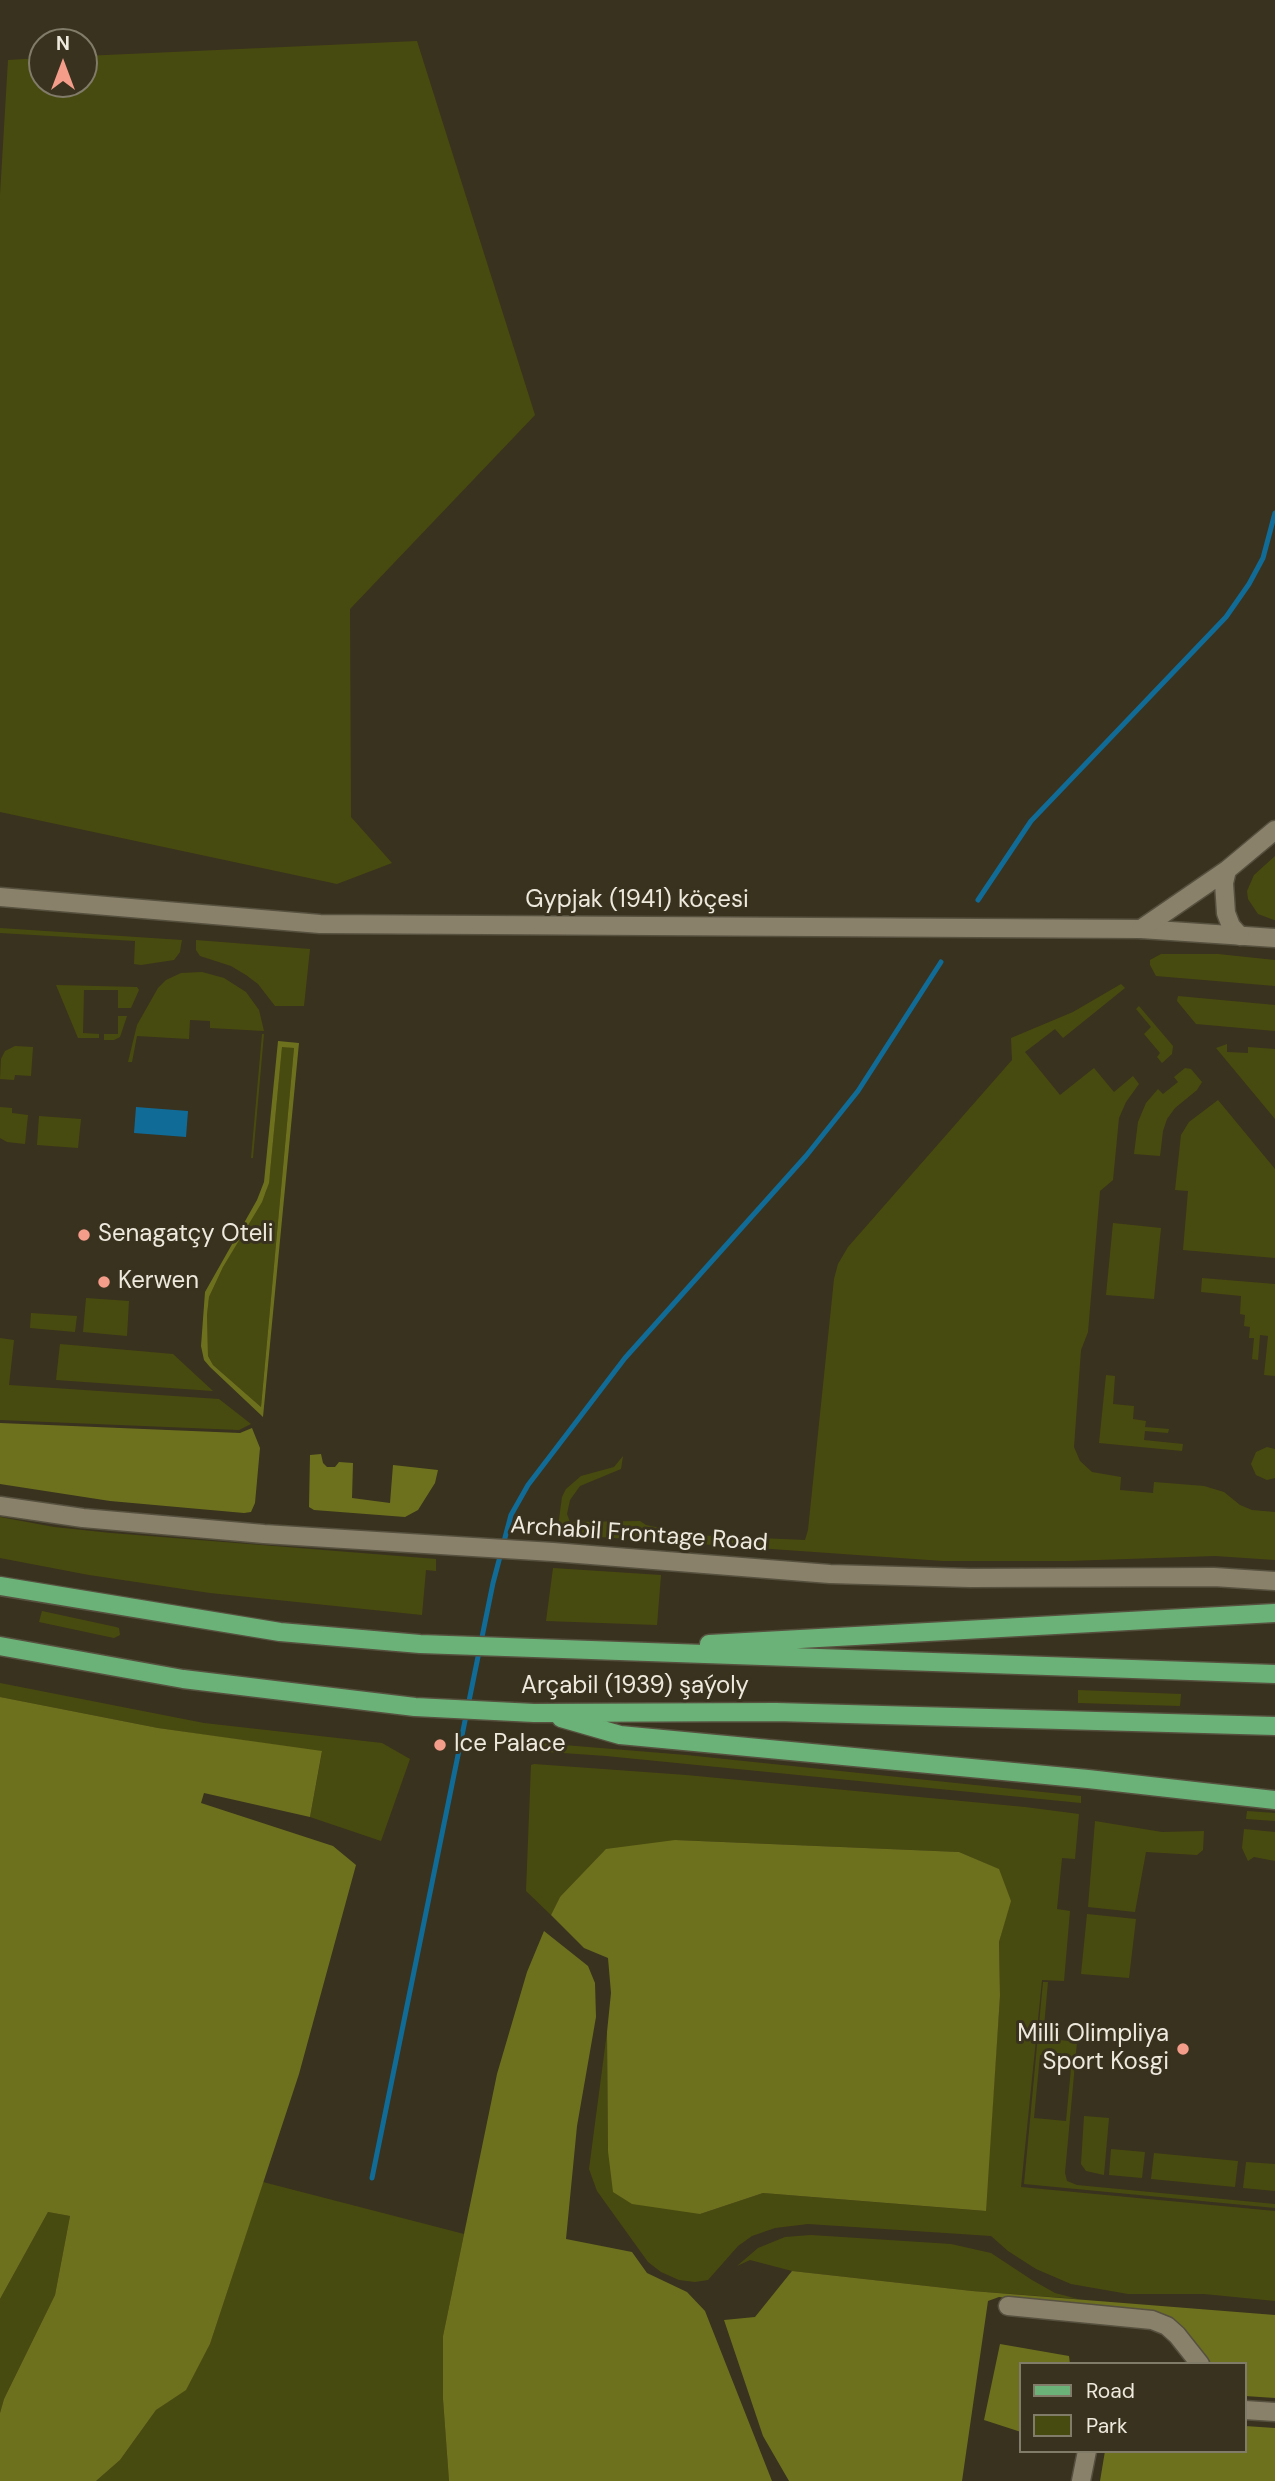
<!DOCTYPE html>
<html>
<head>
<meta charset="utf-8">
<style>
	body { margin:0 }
	#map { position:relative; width:1275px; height:2481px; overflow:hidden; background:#39321e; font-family:"DM Sans",sans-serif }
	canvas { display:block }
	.legend { position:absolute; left:1019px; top:2362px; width:228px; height:91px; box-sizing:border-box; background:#39321e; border:2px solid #817b6a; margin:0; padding:9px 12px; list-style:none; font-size:21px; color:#eee9dd }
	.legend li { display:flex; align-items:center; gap:14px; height:35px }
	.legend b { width:35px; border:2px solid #817b6a }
	.north { position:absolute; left:28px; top:28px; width:70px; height:70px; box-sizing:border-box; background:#39321e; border:2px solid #817b6a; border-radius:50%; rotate:0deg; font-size:19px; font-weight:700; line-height:28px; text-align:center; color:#eee9dd }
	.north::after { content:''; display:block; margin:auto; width:24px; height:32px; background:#f49d8b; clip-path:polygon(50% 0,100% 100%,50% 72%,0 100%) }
</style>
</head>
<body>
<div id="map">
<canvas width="1275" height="2481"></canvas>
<ul class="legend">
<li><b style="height:9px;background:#6bb278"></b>Road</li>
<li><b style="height:19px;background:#484b0f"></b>Park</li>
</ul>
<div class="north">N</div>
</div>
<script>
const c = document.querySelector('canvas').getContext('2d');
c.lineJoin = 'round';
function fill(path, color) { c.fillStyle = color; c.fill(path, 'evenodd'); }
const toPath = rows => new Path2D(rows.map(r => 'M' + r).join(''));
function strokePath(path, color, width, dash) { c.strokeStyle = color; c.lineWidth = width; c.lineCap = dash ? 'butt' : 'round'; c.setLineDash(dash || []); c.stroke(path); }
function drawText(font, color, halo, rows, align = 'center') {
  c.font = font + ' "DM Sans",sans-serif'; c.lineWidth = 6; c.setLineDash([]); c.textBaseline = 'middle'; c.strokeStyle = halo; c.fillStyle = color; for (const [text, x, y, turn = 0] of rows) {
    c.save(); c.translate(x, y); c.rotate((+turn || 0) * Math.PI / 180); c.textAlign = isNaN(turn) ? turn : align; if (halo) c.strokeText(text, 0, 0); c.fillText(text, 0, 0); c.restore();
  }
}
fill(toPath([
	[417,41,535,415,350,609,351,817,392,863,337,884,0,812,0,195,8,60,42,58,42,84,84,84,84,56],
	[1275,856,1275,920,1274,920,1258,914,1248,899,1247,891,1254,875],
	[0,928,182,940,181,945,180,952,174,960,141,965,134,964,135,941,0,933],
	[196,940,310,949,304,1006,275,1006,258,984,246,975,231,966,200,956,196,950],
	[1161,954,1218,954,1275,960,1275,986,1156,976,1150,965,1150,960],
	[202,972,224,978,246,992,259,1010,264,1031,210,1028,210,1021,190,1020,189,1039,137,1036,132,1062,128,1062,137,1025,158,988,166,980,181,973],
	[1121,984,1125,988,1063,1038,1055,1029,1025,1052,1060,1095,1094,1068,1114,1092,1133,1076,1139,1084,1126,1102,1119,1118,1113,1180,1100,1191,1088,1332,1081,1350,1074,1447,1080,1461,1092,1472,1121,1477,1120,1490,1153,1493,1154,1482,1204,1486,1224,1492,1240,1505,1252,1510,1275,1512,1275,1560,1215,1556,1068,1561,943,1561,557,1534,562,1497,566,1489,581,1476,614,1467,623,1456,621,1469,580,1486,570,1500,567,1514,570,1522,640,1521,646,1525,692,1535,805,1540,808,1530,834,1279,838,1264,848,1247,1012,1060,1011,1038,1073,1012],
	[56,985,137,987,139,990,131,1008,118,1008,118,990,84,990,83,1033,99,1034,99,1038,78,1038],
	[1178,996,1275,1005,1275,1031,1196,1024,1177,1001],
	[1139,1006,1173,1046,1172,1054,1162,1063,1157,1057,1160,1053,1144,1034,1151,1027,1136,1009],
	[118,1016,127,1016,120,1037,114,1040,104,1040,104,1034,118,1034],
	[262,1034,264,1034,253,1158,251,1158],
	[1227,1044,1227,1052,1248,1053,1248,1047,1275,1049,1275,1119,1216,1048],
	[15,1046,33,1047,31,1076,15,1075,14,1080,0,1079,1,1059,5,1051],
	[282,1046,294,1048,261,1407,213,1365,208,1356,207,1315,209,1297,223,1267,266,1192,270,1172],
	[1185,1068,1191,1069,1202,1082,1197,1090,1175,1108,1167,1119,1163,1131,1160,1156,1134,1154,1138,1122,1146,1103,1158,1089,1163,1094,1178,1082,1174,1077],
	[1218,1100,1275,1169,1275,1258,1183,1250,1188,1191,1175,1190,1181,1135,1189,1122],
	[0,1107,12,1108,12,1113,28,1115,25,1144,7,1142,0,1138],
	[39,1116,81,1119,78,1148,37,1145],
	[1113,1223,1161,1228,1154,1299,1106,1295],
	[1202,1278,1275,1284,1275,1376,1264,1375,1268,1336,1260,1335,1258,1360,1252,1359,1254,1338,1249,1338,1250,1327,1244,1326,1245,1315,1240,1314,1241,1296,1201,1292],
	[86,1298,129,1301,127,1336,83,1332],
	[31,1313,77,1316,75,1332,30,1328],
	[0,1338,14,1340,9,1385,219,1399,251,1424,239,1430,0,1420],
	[60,1344,173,1354,213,1391,56,1380],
	[1106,1375,1115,1376,1113,1404,1134,1406,1133,1419,1146,1421,1145,1427,1169,1429,1168,1433,1145,1431,1144,1440,1183,1444,1182,1451,1099,1443],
	[1267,1447,1275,1449,1275,1478,1267,1480,1256,1475,1251,1464,1256,1452],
	[0,1517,54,1527,111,1533,436,1559,436,1571,426,1570,422,1615,210,1593,89,1575,0,1558],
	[553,1568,661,1575,657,1625,546,1621],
	[42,1611,116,1627,119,1628,120,1635,114,1638,39,1622],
	[0,1683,204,1723,382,1743,410,1759,381,1841,310,1817,322,1752,158,1728,0,1697],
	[1078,1690,1181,1694,1180,1706,1078,1703],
	[515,1741,686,1755,1081,1796,1081,1803,606,1756,534,1751,516,1744],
	[534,1764,686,1775,1025,1807,1079,1814,1075,1859,1062,1858,1057,1909,1070,1911,1064,1981,1042,1980,1021,2187,1275,2211,1275,2301,1204,2294,1128,2294,1071,2284,1036,2269,1008,2251,991,2236,808,2224,775,2228,752,2236,738,2246,708,2280,695,2282,679,2280,661,2272,648,2262,597,2191,589,2169,607,2032,608,2151,700,2214,763,2193,985,2211,1000,1996,999,1942,1010,1901,998,1869,959,1852,676,1840,560,1897,551,1915,526,1891,531,1765],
	[1247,1811,1275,1813,1275,1821,1246,1819],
	[1095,1821,1162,1832,1204,1831,1203,1850,1197,1855,1146,1852,1135,1912,1088,1907],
	[1244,1829,1275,1832,1275,1861,1254,1857,1248,1861,1242,1848],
	[1087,1914,1136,1919,1129,1978,1081,1974],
	[1043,1982,1048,1982,1043,2038,1077,2042,1065,2173,1067,2181,1077,2185,1275,2204,1275,2208,1024,2184],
	[1040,2055,1072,2058,1066,2121,1034,2118],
	[1084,2116,1109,2118,1104,2175,1086,2171,1081,2164],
	[1111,2149,1145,2152,1142,2178,1109,2175],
	[1154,2153,1238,2161,1235,2187,1151,2179],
	[1246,2162,1275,2164,1275,2191,1243,2188],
	[263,2182,464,2234,443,2336,443,2399,449,2481,96,2481,120,2460,156,2410,186,2389,210,2344],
	[48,2212,70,2216,55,2295,4,2399,0,2413,0,2299],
	[811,2235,951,2244,991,2253,1032,2280,1055,2293,1078,2299,972,2291,792,2271,750,2260,737,2266,758,2248,785,2237]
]), '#484b0f');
fill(toPath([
	[278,1041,299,1043,263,1417,210,1367,204,1360,201,1346,205,1292,257,1200,264,1182],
	[282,1047,294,1048,261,1407,213,1365,208,1356,207,1315,209,1297,223,1267,262,1202,269,1183],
	[0,1423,240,1433,252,1428,260,1448,255,1503,251,1512,244,1513,110,1501,0,1484],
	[321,1454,323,1463,327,1467,335,1467,339,1462,353,1463,352,1498,390,1503,393,1465,438,1470,435,1483,418,1510,405,1517,314,1510,309,1507,310,1455],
	[0,1697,158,1728,322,1751,310,1817,204,1793,201,1803,333,1846,356,1865,299,2074,210,2344,186,2390,156,2410,120,2460,96,2481,0,2481,0,2413,4,2399,55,2295,70,2216,48,2212,0,2299],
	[675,1840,959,1852,999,1869,1011,1901,999,1942,1000,1996,986,2211,763,2193,700,2214,632,2204,613,2192,608,2151,607,2032,611,1993,608,1958,584,1948,551,1915,560,1897,606,1849],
	[544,1931,588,1966,595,1983,596,2017,577,2126,566,2239,632,2252,647,2273,687,2292,705,2311,772,2481,449,2481,443,2399,443,2336,497,2074,527,1972],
	[792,2271,972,2291,1275,2315,1275,2398,1245,2396,1245,2364,1208,2364,1142,2312,999,2297,988,2301,962,2481,789,2481,763,2436,724,2320,755,2317],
	[1000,2344,1069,2356,1070,2364,1021,2364,1021,2432,984,2420],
	[1245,2426,1275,2428,1275,2481,1100,2481,1105,2451,1245,2451]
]), '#6d711e');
fill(toPath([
	[136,1107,188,1111,186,1137,134,1133]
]), '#116b97');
strokePath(toPath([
	[978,900,1031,821,1226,617,1249,584,1263,558,1275,513],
	[372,2178,493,1583,511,1515,528,1485,625,1358,806,1156,858,1091,941,962]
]), '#116b97', 5);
const minor = toPath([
	[0,897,320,924,1141,929,1275,938],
	[0,1506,83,1518,264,1534,553,1552,830,1574,970,1578,1214,1577,1275,1581],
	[1008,2306,1152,2320,1167,2326,1177,2335,1200,2364],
	[1245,2410,1275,2412],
	[1081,2481,1087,2451]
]);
const tertiary = toPath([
	[1227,870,1224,883,1226,913,1231,926,1240,936],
	[1141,929,1227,870,1275,830]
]);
const primary = toPath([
	[0,1586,280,1632,420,1644,1275,1674],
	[709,1644,1275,1613],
	[0,1646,183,1679,415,1707,534,1713,776,1712,1275,1726],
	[561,1718,620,1735,1088,1779,1275,1800]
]);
strokePath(minor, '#56503f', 21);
strokePath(tertiary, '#56503f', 21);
strokePath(primary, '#56503f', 21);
strokePath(minor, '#8a816b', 18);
strokePath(tertiary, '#8a816b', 18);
strokePath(primary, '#6bb278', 18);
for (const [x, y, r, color] of [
	[84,1235,7,"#f49d8b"],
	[104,1282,7,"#f49d8b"],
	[440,1745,7,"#f49d8b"],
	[1183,2049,7,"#f49d8b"]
]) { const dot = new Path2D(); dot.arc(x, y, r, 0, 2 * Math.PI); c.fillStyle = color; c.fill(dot); strokePath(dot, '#39321e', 2.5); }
drawText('24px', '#eee9dd', '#39321e', [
	["Gypjak (1941) köçesi",637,901],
	["Archabil Frontage Road",639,1535,4],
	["Arçabil (1939) şaýoly",635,1687]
]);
drawText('24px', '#eee9dd', '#39321e', [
	["Senagatçy Oteli",98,1235],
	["Kerwen",118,1282],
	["Ice Palace",454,1745],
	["Milli Olimpliya",1169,2035,"right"],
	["Sport Kosgi",1169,2063,"right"]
], 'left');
</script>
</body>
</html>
